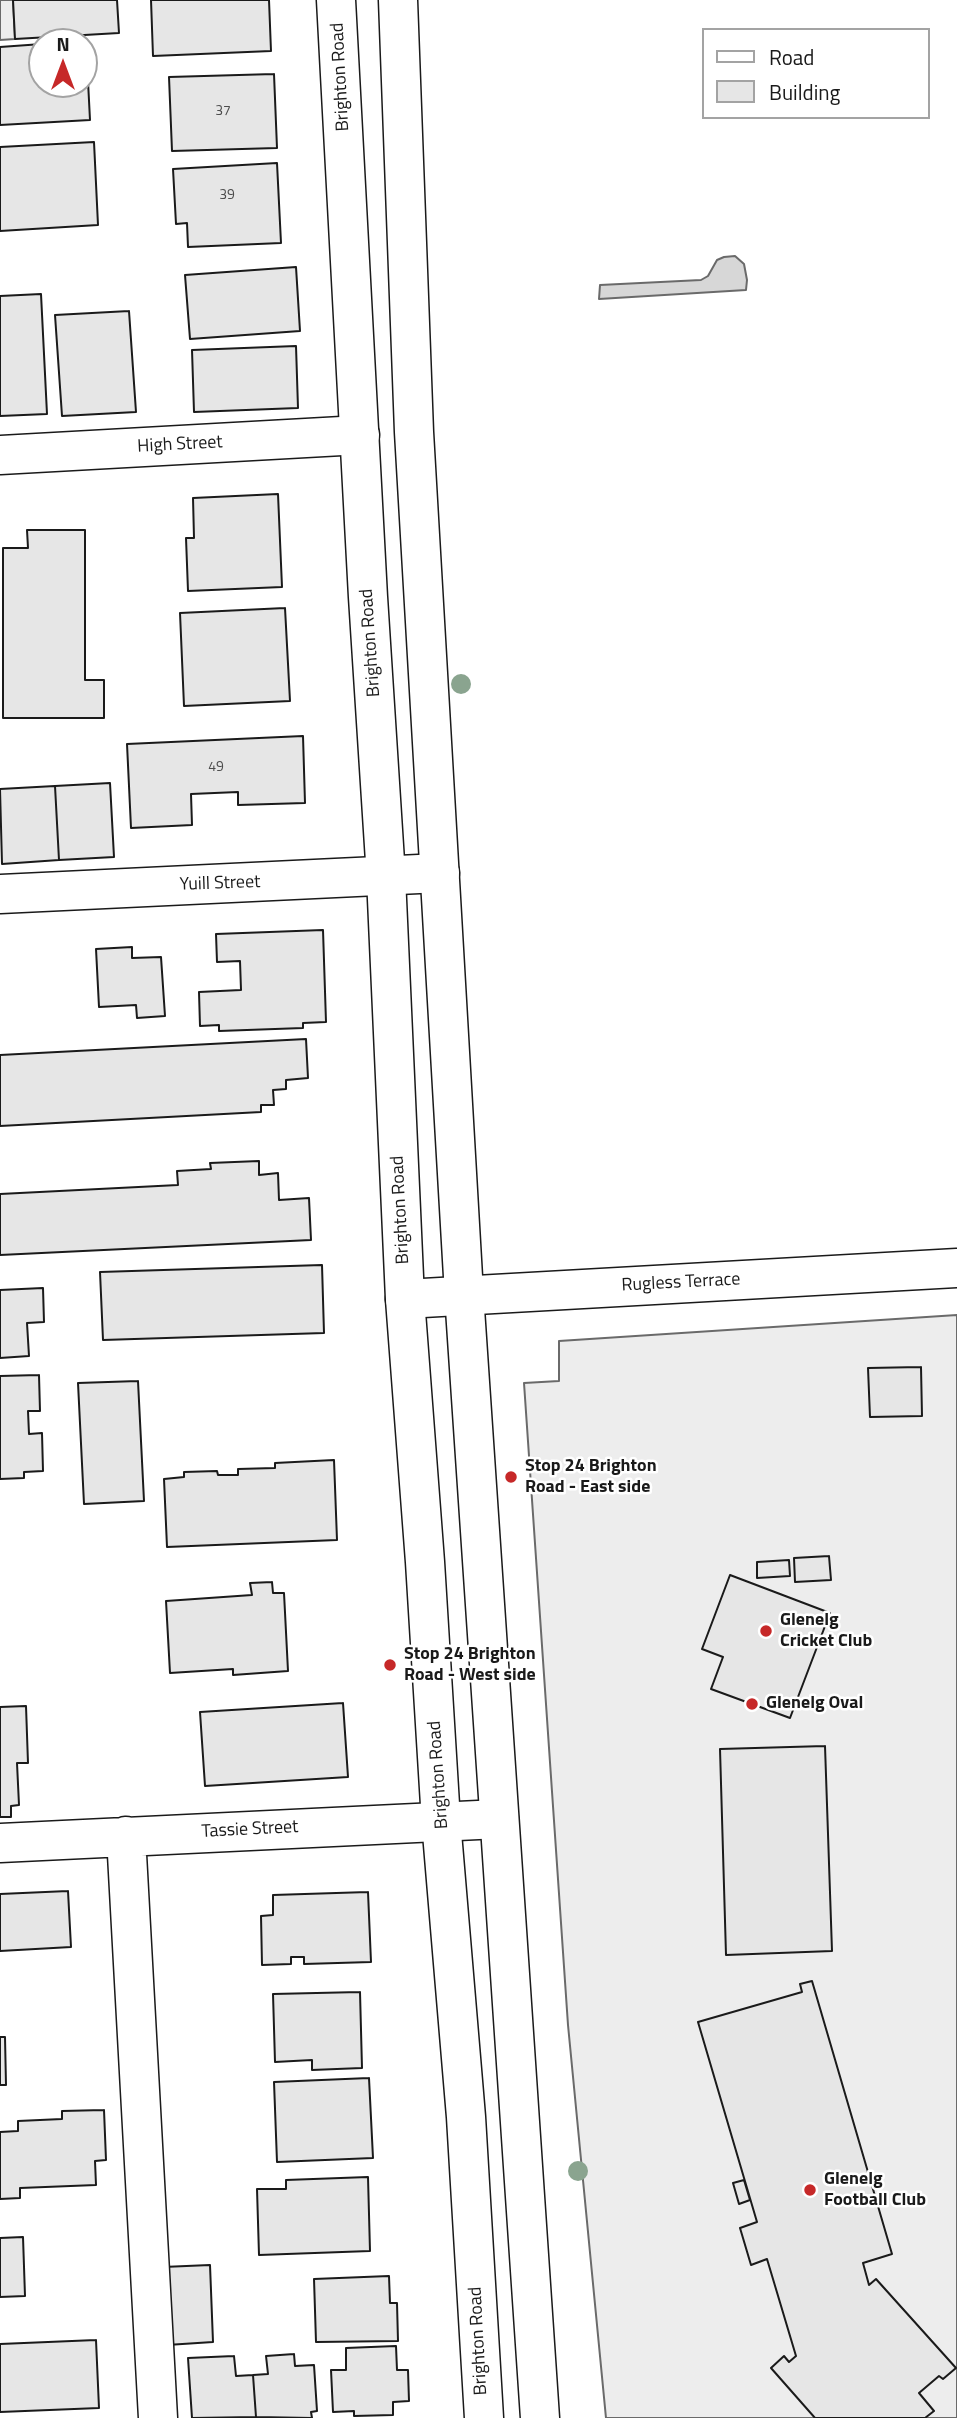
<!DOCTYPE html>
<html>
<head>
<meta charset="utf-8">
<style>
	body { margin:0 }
	#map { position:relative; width:957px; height:2418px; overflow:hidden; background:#fff; font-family:"Titillium Web",sans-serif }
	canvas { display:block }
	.legend { position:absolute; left:702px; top:28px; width:228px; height:91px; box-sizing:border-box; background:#fff; border:2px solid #a3a3a3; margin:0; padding:9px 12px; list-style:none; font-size:21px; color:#1a1a1a }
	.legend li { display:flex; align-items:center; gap:14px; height:35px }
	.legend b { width:35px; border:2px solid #a3a3a3 }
	.north { position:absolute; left:28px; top:28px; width:70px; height:70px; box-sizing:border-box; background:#fff; border:2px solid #a3a3a3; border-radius:50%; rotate:0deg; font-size:19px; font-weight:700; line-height:28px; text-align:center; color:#1a1a1a }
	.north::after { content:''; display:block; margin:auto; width:24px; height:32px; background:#c62828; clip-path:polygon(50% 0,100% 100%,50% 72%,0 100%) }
</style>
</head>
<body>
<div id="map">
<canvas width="957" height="2418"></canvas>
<ul class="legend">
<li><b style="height:9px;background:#fff"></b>Road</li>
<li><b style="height:19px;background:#e6e6e6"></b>Building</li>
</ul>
<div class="north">N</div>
</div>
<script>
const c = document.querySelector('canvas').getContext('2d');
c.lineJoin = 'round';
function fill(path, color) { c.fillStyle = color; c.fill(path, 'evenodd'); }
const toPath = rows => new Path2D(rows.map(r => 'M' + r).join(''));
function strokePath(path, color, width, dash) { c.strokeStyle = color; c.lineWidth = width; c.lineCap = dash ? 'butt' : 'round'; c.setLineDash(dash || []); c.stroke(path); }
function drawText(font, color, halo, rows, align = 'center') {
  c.font = font + ' "Titillium Web",sans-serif'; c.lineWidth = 5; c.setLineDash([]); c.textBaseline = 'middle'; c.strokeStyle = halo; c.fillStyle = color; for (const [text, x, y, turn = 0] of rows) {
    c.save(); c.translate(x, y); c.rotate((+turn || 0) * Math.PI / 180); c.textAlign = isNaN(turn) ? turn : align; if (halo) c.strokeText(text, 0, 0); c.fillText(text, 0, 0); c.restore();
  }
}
const built = toPath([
	[0,0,13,0,15,39,0,40,0,0],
	[957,1315,957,2418,606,2418,568,2025,524,1383,559,1381,559,1341,957,1315]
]);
fill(built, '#ededed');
strokePath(built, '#6a6a6a', 2);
const water = toPath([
	[735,256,744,264,747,280,746,290,599,299,600,285,701,280,708,276,717,260,724,257,735,256]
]);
fill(water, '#d7d7d7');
strokePath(water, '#6a6a6a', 2);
const building = toPath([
	[13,0,117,0,119,33,15,39,13,0],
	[151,0,269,0,271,51,153,56,151,0],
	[83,42,86,42,90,120,0,125,0,47,42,44,42,84,84,84,83,42],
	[274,74,277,148,172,151,169,77,274,74],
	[94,142,98,225,0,231,0,147,94,142],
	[277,163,281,243,188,247,187,223,176,224,173,169,277,163],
	[296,267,300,331,190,339,185,275,296,267],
	[41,294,47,414,0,416,0,296,41,294],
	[129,311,136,412,62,416,55,315,129,311],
	[296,346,298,408,194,412,192,350,296,346],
	[278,494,282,587,188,591,186,538,194,538,193,498,278,494],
	[27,530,85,530,85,680,104,680,104,718,3,718,3,548,28,548,27,530],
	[285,608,290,701,184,706,180,613,285,608],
	[303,736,305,803,238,805,238,792,191,794,192,825,131,828,127,744,303,736],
	[110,783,114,857,59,860,55,786,110,783],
	[55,786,59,860,2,864,0,789,55,786],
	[323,930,326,1022,303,1023,303,1028,219,1031,219,1025,200,1026,199,992,241,990,240,961,217,962,216,934,323,930],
	[132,947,132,958,161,957,165,1016,137,1018,136,1005,99,1007,96,949,132,947],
	[306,1039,308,1078,286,1080,286,1089,273,1090,274,1105,261,1105,261,1112,0,1126,0,1055,306,1039],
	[259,1161,259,1175,278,1173,279,1200,309,1198,311,1240,0,1255,0,1194,178,1185,177,1171,211,1169,210,1163,259,1161],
	[322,1265,324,1333,103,1340,100,1272,322,1265],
	[43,1288,44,1322,27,1323,29,1356,0,1358,0,1290,43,1288],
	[921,1367,922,1416,870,1417,868,1368,921,1367],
	[39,1375,40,1411,28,1411,29,1434,42,1433,43,1471,24,1472,24,1478,0,1479,0,1376,39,1375],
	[138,1381,144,1501,84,1504,78,1383,138,1381],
	[334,1460,337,1540,167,1547,164,1479,184,1477,184,1472,217,1471,218,1475,238,1475,238,1469,275,1468,275,1463,334,1460],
	[829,1556,831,1580,795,1582,794,1558,829,1556],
	[789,1560,790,1576,757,1578,757,1562,789,1560],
	[730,1575,830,1613,790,1718,711,1689,723,1657,702,1649,730,1575],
	[272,1582,273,1593,284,1593,288,1671,233,1675,233,1669,170,1673,166,1601,252,1595,250,1583,272,1582],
	[343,1703,348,1777,205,1786,200,1712,343,1703],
	[26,1706,28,1763,17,1763,19,1805,11,1806,11,1817,0,1817,0,1707,26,1706],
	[825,1746,832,1951,726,1955,720,1749,825,1746],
	[68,1891,71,1947,0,1951,0,1894,68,1891],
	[368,1892,371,1962,304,1964,304,1957,291,1957,291,1964,262,1965,261,1916,273,1915,273,1895,368,1892],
	[812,1981,892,2254,863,2263,869,2285,876,2279,956,2368,943,2379,939,2376,919,2393,934,2411,925,2418,815,2418,771,2368,784,2356,789,2362,796,2356,767,2259,751,2265,740,2228,757,2222,698,2022,802,1992,800,1984,812,1981],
	[360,1992,362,2068,312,2070,312,2060,275,2062,273,1994,360,1992],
	[0,2037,5,2037,6,2085,0,2085,0,2037],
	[369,2078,373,2158,277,2162,274,2082,369,2078],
	[104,2110,106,2160,95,2161,96,2185,20,2188,20,2198,0,2199,0,2132,18,2131,18,2121,62,2119,62,2111,104,2110],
	[368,2177,370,2251,259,2255,257,2189,286,2189,286,2180,368,2177],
	[744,2180,750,2200,739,2204,733,2183,744,2180],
	[23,2237,25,2296,0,2297,0,2238,23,2237],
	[210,2265,213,2342,167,2345,163,2267,210,2265],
	[389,2276,390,2303,397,2303,398,2341,316,2342,314,2279,389,2276],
	[96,2340,99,2408,0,2412,0,2344,96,2340],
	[396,2346,397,2370,408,2370,409,2401,393,2402,393,2415,354,2416,354,2411,333,2412,331,2370,346,2370,346,2348,396,2346],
	[294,2354,295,2366,314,2365,317,2411,311,2412,312,2418,256,2417,253,2375,268,2374,266,2356,294,2354],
	[234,2356,236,2376,253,2375,256,2417,192,2418,188,2358,234,2356]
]);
fill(building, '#e6e6e6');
strokePath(building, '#1a1a1a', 2);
const minor = toPath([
	[0,455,360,435],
	[0,894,440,873],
	[405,1299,957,1268],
	[126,1836,158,2418],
	[0,1843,499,1819]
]);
const major = toPath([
	[336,0,368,597,386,877,405,1299,425,1562,441,1821,466,2117,484,2418],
	[398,0,414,432,464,1294,540,2418]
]);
strokePath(minor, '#1a1a1a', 41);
strokePath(major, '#1a1a1a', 41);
strokePath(minor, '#fff', 38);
strokePath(major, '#fff', 38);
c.fillStyle = '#8aa48f';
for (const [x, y] of [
	[461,684],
	[578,2171]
]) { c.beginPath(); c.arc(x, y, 10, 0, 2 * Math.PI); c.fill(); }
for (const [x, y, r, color] of [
	[511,1477,7,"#c62828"],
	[766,1631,7,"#c62828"],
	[390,1665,7,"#c62828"],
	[752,1704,7,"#c62828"],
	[810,2190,7,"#c62828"]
]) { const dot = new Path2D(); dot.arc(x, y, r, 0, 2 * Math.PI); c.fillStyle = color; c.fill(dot); strokePath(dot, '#fff', 2.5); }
drawText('14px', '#4d4d4d', null, [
	["37",223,112],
	["39",227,196],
	["49",216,768]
]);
drawText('18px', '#1a1a1a', '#fff', [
	["Brighton Road",341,77,-93],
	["High Street",180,445,-3],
	["Brighton Road",371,643,-94],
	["Yuill Street",220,884,-2],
	["Brighton Road",401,1210,-93],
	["Rugless Terrace",681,1283,-3],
	["Brighton Road",439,1775,-94],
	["Tassie Street",250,1830,-3],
	["Brighton Road",479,2341,-93]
]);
drawText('bold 18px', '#1a1a1a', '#fff', [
	["Stop 24 Brighton",525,1467],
	["Road - East side",525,1488],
	["Glenelg",780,1621],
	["Cricket Club",780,1642],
	["Stop 24 Brighton",404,1655],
	["Road - West side",404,1676],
	["Glenelg Oval",766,1704],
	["Glenelg",824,2180],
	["Football Club",824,2201]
], 'left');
</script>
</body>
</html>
